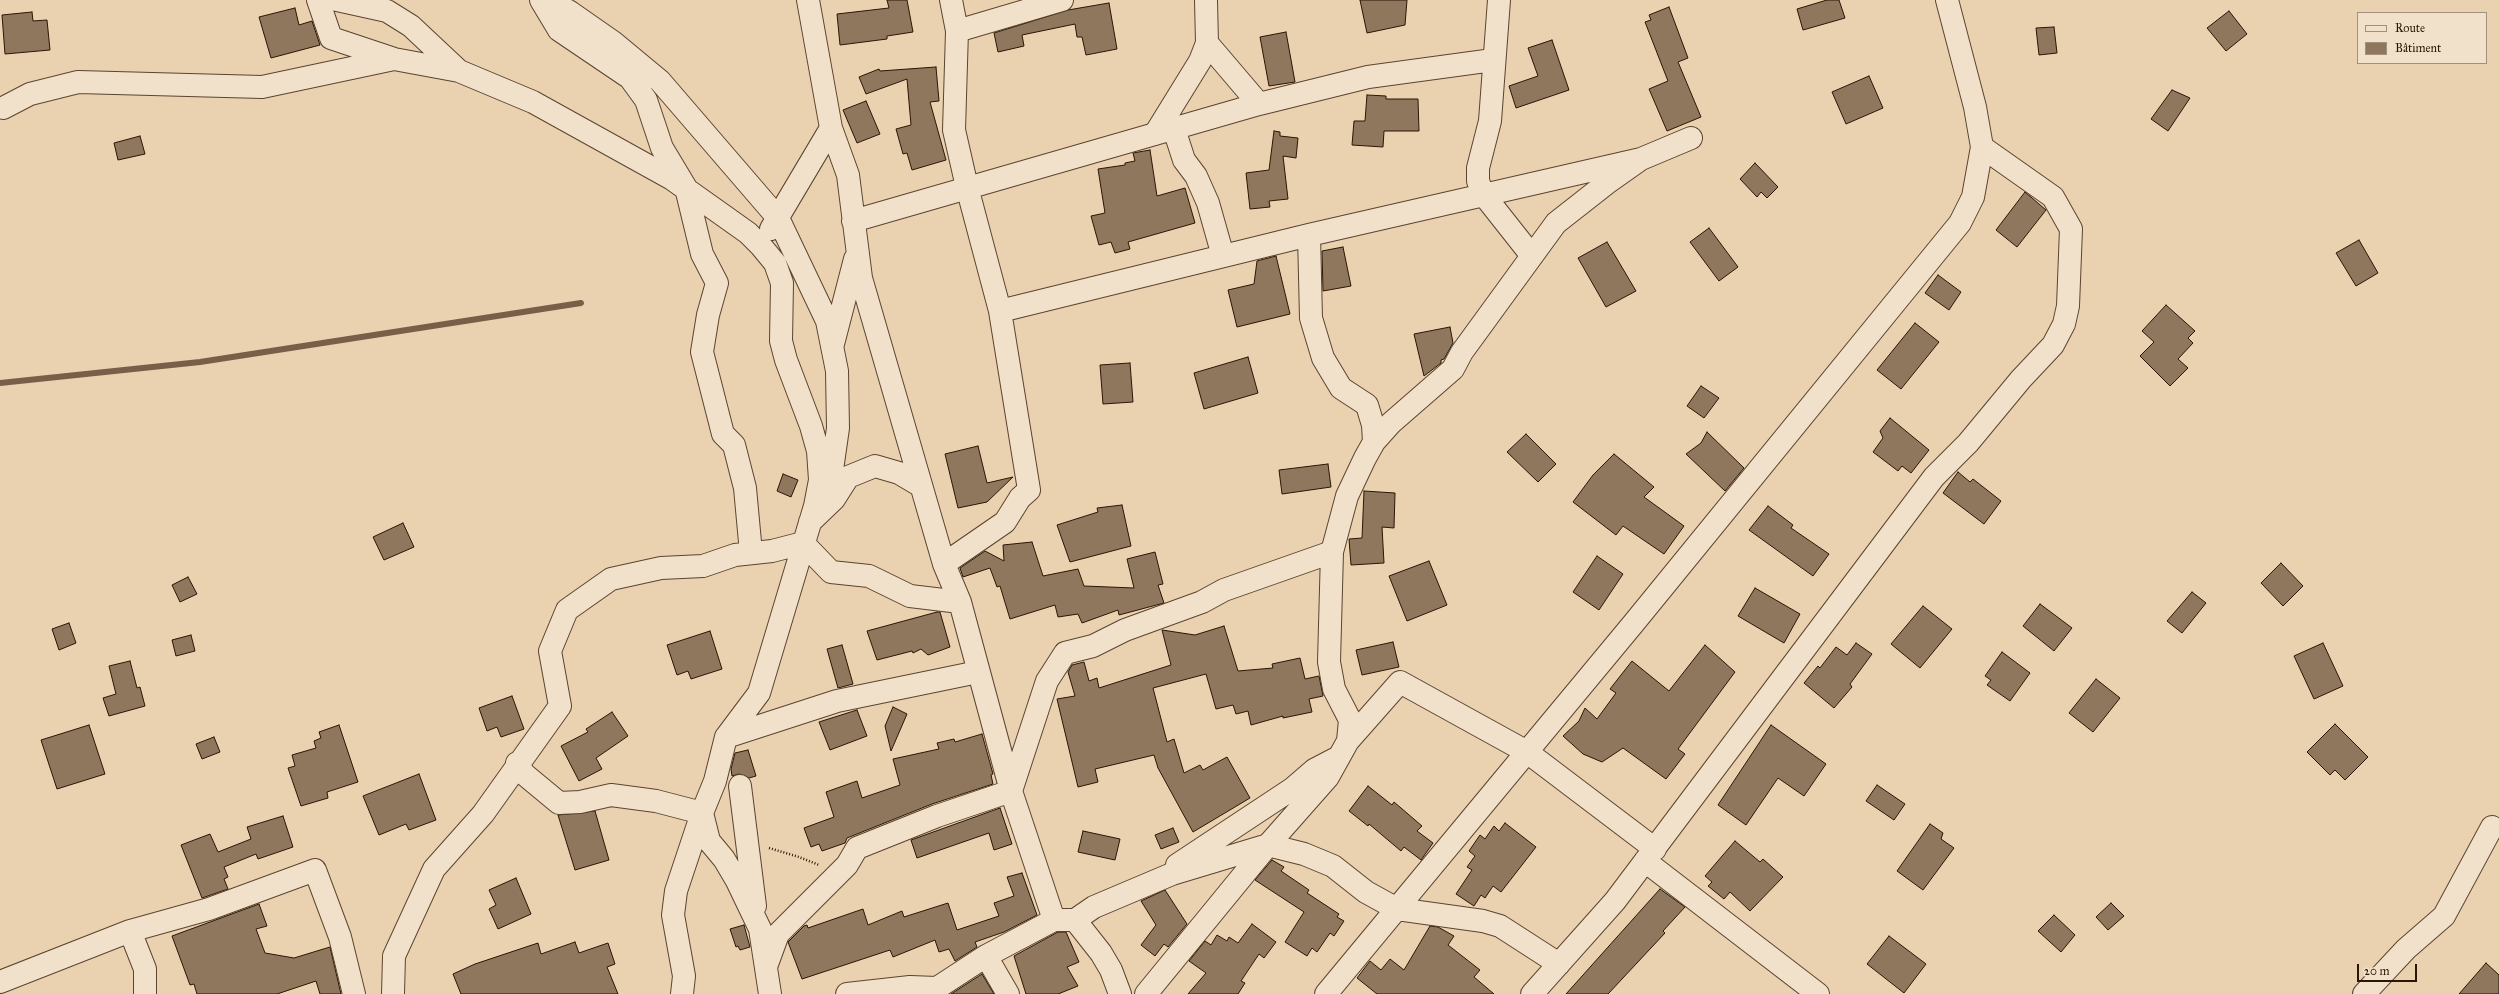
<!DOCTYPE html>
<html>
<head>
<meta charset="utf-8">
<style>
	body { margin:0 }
	#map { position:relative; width:2499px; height:994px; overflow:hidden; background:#ead1af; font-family:"IM FELL Great Primer",serif }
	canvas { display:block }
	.legend { position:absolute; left:2357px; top:12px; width:130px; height:52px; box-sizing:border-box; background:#f1e1cb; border:1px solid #a28f7c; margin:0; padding:5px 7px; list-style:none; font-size:12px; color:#2b1505 }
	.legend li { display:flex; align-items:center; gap:8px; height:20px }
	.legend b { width:20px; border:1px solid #a28f7c }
	.scale { position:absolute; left:2357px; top:964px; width:60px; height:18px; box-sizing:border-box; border:2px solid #2b1505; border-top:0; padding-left:5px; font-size:12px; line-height:14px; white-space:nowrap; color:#2b1505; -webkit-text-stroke:3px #f1e1cb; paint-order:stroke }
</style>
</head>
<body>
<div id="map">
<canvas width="2499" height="994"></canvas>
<ul class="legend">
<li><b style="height:5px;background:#f1e1cb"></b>Route</li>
<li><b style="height:11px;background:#8e775d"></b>Bâtiment</li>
</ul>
<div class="scale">20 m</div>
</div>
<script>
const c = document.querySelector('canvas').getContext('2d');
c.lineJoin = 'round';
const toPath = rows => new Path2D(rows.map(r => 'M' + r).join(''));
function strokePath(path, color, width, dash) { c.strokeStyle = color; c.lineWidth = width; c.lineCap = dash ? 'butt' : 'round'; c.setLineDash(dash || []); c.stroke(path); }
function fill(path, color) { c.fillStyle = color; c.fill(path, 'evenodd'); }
strokePath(toPath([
	[0,383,200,362,581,303]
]), '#775f48', 6);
const building = toPath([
	[887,0,907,0,913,32,887,36,887,39,840,45,837,14,889,8,887,0],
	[1360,0,1407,0,1405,25,1367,33,1360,0],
	[1827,0,1839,0,1845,18,1803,30,1797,9,1827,0],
	[1109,3,1117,49,1086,55,1082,37,1077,37,1075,24,1022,35,1024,46,998,52,994,33,1068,10,1109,3],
	[1669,7,1688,58,1678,62,1701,117,1667,131,1649,89,1668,81,1645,22,1651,20,1649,15,1669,7],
	[295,8,299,25,312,21,320,45,271,58,259,17,295,8],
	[2229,11,2247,34,2226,51,2207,28,2229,11],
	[32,12,33,21,47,20,50,50,5,54,2,15,32,12],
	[2054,27,2057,53,2039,55,2036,28,2054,27],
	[1286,32,1295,82,1269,86,1260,37,1286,32],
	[1552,40,1569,90,1516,108,1509,86,1538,76,1528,48,1552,40],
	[936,67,939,101,930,102,946,160,912,170,907,153,903,154,896,129,911,125,907,79,866,94,859,77,879,69,880,71,936,67],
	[1869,76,1883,108,1846,124,1832,92,1869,76],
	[2172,90,2190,98,2168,131,2151,119,2172,90],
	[1367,95,1386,96,1386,99,1418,99,1419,131,1384,131,1383,147,1352,145,1354,121,1365,121,1367,95],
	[866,101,880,134,857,143,843,110,866,101],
	[1274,131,1280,132,1280,136,1298,138,1296,158,1283,156,1288,199,1269,201,1270,207,1250,209,1246,173,1269,170,1274,131],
	[140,136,145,154,118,160,114,143,140,136],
	[1150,150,1157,196,1185,188,1195,223,1128,242,1130,249,1115,253,1111,242,1099,245,1091,216,1105,213,1098,169,1125,165,1125,163,1135,161,1133,153,1150,150],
	[1755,163,1778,187,1767,198,1761,192,1757,197,1740,179,1755,163],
	[2025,192,2046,210,2017,247,1996,230,2025,192],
	[1709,228,1738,267,1719,281,1690,242,1709,228],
	[2359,240,2378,273,2356,286,2336,253,2359,240],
	[1607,242,1636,291,1606,307,1578,258,1607,242],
	[1343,247,1351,286,1323,291,1322,251,1343,247],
	[1276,256,1290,314,1237,327,1228,290,1254,284,1257,261,1276,256],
	[1938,275,1961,292,1949,310,1925,293,1938,275],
	[2166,305,2195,331,2188,338,2193,343,2178,359,2188,368,2170,386,2140,356,2154,342,2142,331,2166,305],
	[1915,323,1939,342,1901,389,1877,370,1915,323],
	[1450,327,1453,343,1444,359,1441,360,1441,363,1424,376,1414,334,1450,327],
	[1248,357,1258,393,1204,409,1194,373,1248,357],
	[1130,363,1133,402,1103,404,1100,365,1130,363],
	[1701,386,1719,398,1704,418,1687,406,1701,386],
	[1890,418,1929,450,1911,473,1902,466,1898,471,1873,452,1883,438,1880,431,1890,418],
	[1707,432,1744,468,1725,491,1686,454,1701,443,1707,432],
	[1526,434,1556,464,1538,482,1507,452,1526,434],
	[978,446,987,483,1013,477,987,502,958,508,945,454,978,446],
	[1614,454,1654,487,1644,497,1684,526,1664,554,1623,526,1616,535,1573,502,1593,475,1614,454],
	[1328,464,1331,487,1282,494,1279,470,1328,464],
	[1958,472,1970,482,1973,479,2001,501,1984,524,1943,493,1958,472],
	[783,474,798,480,791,497,777,491,783,474],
	[1364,491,1395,493,1394,528,1382,527,1384,563,1351,565,1349,539,1362,538,1364,491],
	[1122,505,1131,546,1070,562,1057,525,1098,512,1097,508,1122,505],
	[1768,506,1793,525,1791,528,1829,554,1813,576,1749,530,1768,506],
	[403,523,414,547,384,560,373,537,403,523],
	[1032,542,1043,576,1078,569,1084,586,1134,588,1127,559,1155,552,1163,584,1158,585,1164,603,1119,615,1118,610,1082,623,1078,614,1058,617,1055,605,1010,619,1000,586,997,587,990,568,963,577,960,568,985,551,1004,561,1003,545,1032,542],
	[1597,556,1623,574,1599,610,1573,592,1597,556],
	[1429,561,1447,605,1407,621,1389,576,1429,561],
	[2281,563,2303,586,2283,606,2261,583,2281,563],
	[188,577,197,594,180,602,172,585,188,577],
	[1755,588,1800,614,1784,643,1738,616,1755,588],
	[2192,592,2206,603,2182,633,2167,621,2192,592],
	[2040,604,2072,628,2054,651,2023,626,2040,604],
	[1923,606,1952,629,1920,668,1891,644,1923,606],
	[937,612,940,612,950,647,928,655,921,649,913,653,912,651,877,660,867,631,937,612],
	[69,623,76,643,59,650,52,629,69,623],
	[1224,626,1238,671,1273,668,1272,664,1300,658,1305,679,1319,676,1323,696,1309,699,1312,712,1283,718,1283,716,1251,725,1248,711,1236,714,1233,705,1216,709,1206,674,1153,688,1167,742,1174,739,1184,773,1200,765,1203,770,1227,757,1250,798,1193,832,1158,768,1154,755,1095,769,1098,782,1078,787,1057,699,1075,696,1068,672,1072,665,1084,662,1089,681,1097,678,1099,688,1171,665,1162,630,1195,635,1224,626],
	[710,631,722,669,691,679,688,671,677,675,667,645,710,631],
	[191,635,195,651,176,656,172,640,191,635],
	[1393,642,1399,667,1362,675,1356,650,1393,642],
	[1856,643,1872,654,1850,684,1852,687,1834,708,1804,683,1818,666,1820,668,1836,647,1847,655,1856,643],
	[2323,643,2343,686,2314,699,2294,656,2323,643],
	[842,645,853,684,838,688,827,649,842,645],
	[1705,645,1735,672,1678,749,1685,754,1666,779,1623,748,1602,762,1583,754,1563,736,1579,721,1585,708,1597,719,1616,693,1610,689,1632,661,1669,691,1705,645],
	[2002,652,2030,673,2010,701,1987,685,1991,680,1985,676,2002,652],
	[130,661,137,688,140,687,145,706,109,716,103,698,116,694,109,666,130,661],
	[2096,679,2120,698,2093,732,2069,713,2096,679],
	[512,696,524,729,501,737,497,727,487,731,479,708,512,696],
	[893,707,907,714,891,751,885,726,893,707],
	[857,710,867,736,830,750,819,722,857,710],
	[612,712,628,736,596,758,602,769,579,781,561,746,588,732,586,729,612,712],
	[2335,724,2368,757,2345,780,2335,770,2330,775,2307,752,2335,724],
	[89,725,105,774,57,789,41,740,89,725],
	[339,725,358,782,327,792,328,798,301,806,288,768,295,766,292,755,316,748,314,741,321,738,319,732,339,725],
	[1771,725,1826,764,1804,796,1778,778,1746,825,1718,805,1771,725],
	[982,734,993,774,991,775,993,784,932,804,847,838,845,843,822,851,819,844,811,847,804,828,834,817,826,792,857,781,862,798,900,785,893,759,939,749,937,743,954,739,955,742,982,734],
	[214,737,220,752,202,759,196,744,214,737],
	[748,750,756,776,749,778,739,774,732,776,731,769,735,753,748,750],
	[419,774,436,820,409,830,406,824,379,835,363,796,419,774],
	[1877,785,1905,804,1894,820,1866,801,1877,785],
	[1368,786,1392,805,1394,802,1422,826,1417,831,1433,843,1421,860,1404,847,1401,851,1369,824,1368,826,1349,811,1368,786],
	[1000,808,1012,844,994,850,989,833,917,858,911,840,1000,808],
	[595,811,609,860,575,870,558,815,595,811],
	[283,816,293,847,258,859,256,854,224,867,228,877,224,879,228,889,202,898,181,845,210,834,218,852,251,839,247,827,283,816],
	[1505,823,1536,847,1501,892,1493,886,1485,898,1481,895,1474,906,1456,894,1472,870,1467,867,1475,856,1469,851,1480,835,1485,839,1494,826,1499,831,1505,823],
	[1930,824,1943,833,1941,839,1954,848,1923,890,1897,871,1930,824],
	[1173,828,1179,842,1161,849,1155,835,1173,828],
	[1083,831,1120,839,1115,860,1078,852,1083,831],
	[1735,841,1760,862,1763,859,1783,877,1750,911,1730,892,1724,899,1708,886,1712,882,1705,876,1735,841],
	[1272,860,1284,867,1281,871,1309,890,1307,893,1339,914,1337,917,1344,921,1334,936,1330,933,1317,952,1312,948,1307,956,1285,942,1304,912,1255,880,1272,860],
	[1022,873,1037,915,1004,932,975,942,977,947,955,961,949,949,939,952,935,940,893,957,890,950,802,979,788,942,804,926,807,925,808,928,863,909,868,925,902,911,904,917,948,903,957,930,999,916,994,903,1014,896,1007,877,1022,873],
	[516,878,531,914,498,929,489,909,496,905,489,890,516,878],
	[1660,889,1685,907,1663,931,1665,933,1608,994,1566,994,1660,889],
	[1165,890,1187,924,1168,947,1164,944,1155,956,1141,945,1156,925,1141,901,1165,890],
	[2111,903,2124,916,2108,930,2096,917,2111,903],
	[259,904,267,926,256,929,265,953,294,958,330,947,341,994,320,994,316,981,277,994,197,994,194,984,190,985,172,936,259,904],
	[2054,915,2075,935,2061,952,2038,931,2054,915],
	[1252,924,1276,942,1264,958,1259,954,1241,981,1245,983,1238,994,1188,994,1206,973,1189,961,1205,941,1211,945,1217,935,1227,941,1229,937,1238,943,1252,924],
	[744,925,750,947,740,950,738,946,736,947,730,929,744,925],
	[1430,926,1438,927,1454,936,1448,945,1480,970,1474,977,1494,994,1377,994,1357,978,1370,961,1381,970,1390,959,1404,970,1430,926],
	[1058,932,1066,932,1079,962,1067,967,1078,986,1058,994,1026,994,1014,956,1058,932],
	[1889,936,1926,964,1904,993,1867,964,1889,936],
	[575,942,579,953,608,943,615,964,607,967,618,994,461,994,453,974,475,964,538,943,541,954,575,942],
	[2486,963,2499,975,2499,994,2459,994,2486,963],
	[982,974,994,994,951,994,982,974]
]);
fill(building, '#8e775d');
strokePath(building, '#2b1505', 1);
const minor = toPath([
	[318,0,331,38,394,59,459,71],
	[337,0,387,11,411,26,459,71,533,102,672,179,748,233,761,246,775,263,782,283,781,341,786,360,811,426,818,451,820,480,815,506,759,693,726,737,715,781,702,813,709,841,724,859,737,881,760,929,770,994],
	[541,0,559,30,630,78,646,100,662,148,686,188,702,254,717,283,708,315,702,352,723,434,734,445,745,488,751,553],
	[549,0,570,12,613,42,660,81,778,218,827,321,837,371,838,428,831,477,827,486],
	[808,0,831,128,848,175,861,278,944,564,960,602,1011,791,1054,920],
	[1499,0,1490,121,1478,168,1478,181,1483,194,1532,256],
	[957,31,1062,0],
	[1207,43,1259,104],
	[3,108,30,94,78,82,262,87,394,59],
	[1174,129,1184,160,1196,176,1208,203,1223,256],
	[1155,134,1200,61,1207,43,1206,0],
	[853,221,1259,104,1368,77,1493,60],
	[771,229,831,128],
	[1309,235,1311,318,1323,358,1341,388,1367,405,1373,425,1374,442],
	[1000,311,1309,235,1641,159,1691,138],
	[833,344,855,259],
	[810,522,834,499,848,477,875,466,899,473,921,486],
	[944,564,1005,522,1020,498,1029,490,1000,311,967,187,954,130,957,31,951,0],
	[726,737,837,701,978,672],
	[1348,741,1400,682,1527,752,1655,849],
	[517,763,524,774,559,803,580,802,611,795,656,801,702,813,676,891,673,915,684,976,682,994],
	[740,786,755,906],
	[1645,861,1818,994],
	[1177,865,1292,789,1314,770,1337,758],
	[1075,920,1101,953,1111,970,1120,994],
	[130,931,145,969,145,994],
	[986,956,1008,994],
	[767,964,778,934,847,865,857,848,937,816,1011,791,1047,681,1065,653,1093,646,1125,630,1202,602,1224,590,1332,552],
	[0,982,130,931,209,909,315,870,340,937,354,994],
	[393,994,394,956,434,869,483,814,560,706,550,651,567,610,611,579,661,568,703,566,735,555,772,551,803,543,831,572,869,576,910,596,960,602],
	[847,994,910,987,937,988],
	[933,994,937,988,986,956,1054,920,1075,920,1094,907,1172,874,1268,845,1304,854,1333,866,1366,892,1397,909,1483,921,1500,926,1559,964],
	[1146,994,1268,845,1328,777,1348,741,1350,720,1334,689,1329,662,1332,552,1347,496,1365,458,1374,442,1391,423,1453,369,1462,352,1556,223,1607,183,1641,159],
	[1326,994,1633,624,1960,223,1973,197,1982,147],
	[1532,994,1615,901,1934,477,1968,443,2021,379,2053,345,2064,324,2068,306,2071,229,2053,197,1982,147,1975,107,1947,0],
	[2364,994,2406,949,2444,916,2492,827]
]);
strokePath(minor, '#5b4430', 24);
strokePath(toPath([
	[769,848,799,857,819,865]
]), '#2b1505', 2.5, [1, 2]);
strokePath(minor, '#f1e1cb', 22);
</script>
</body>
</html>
